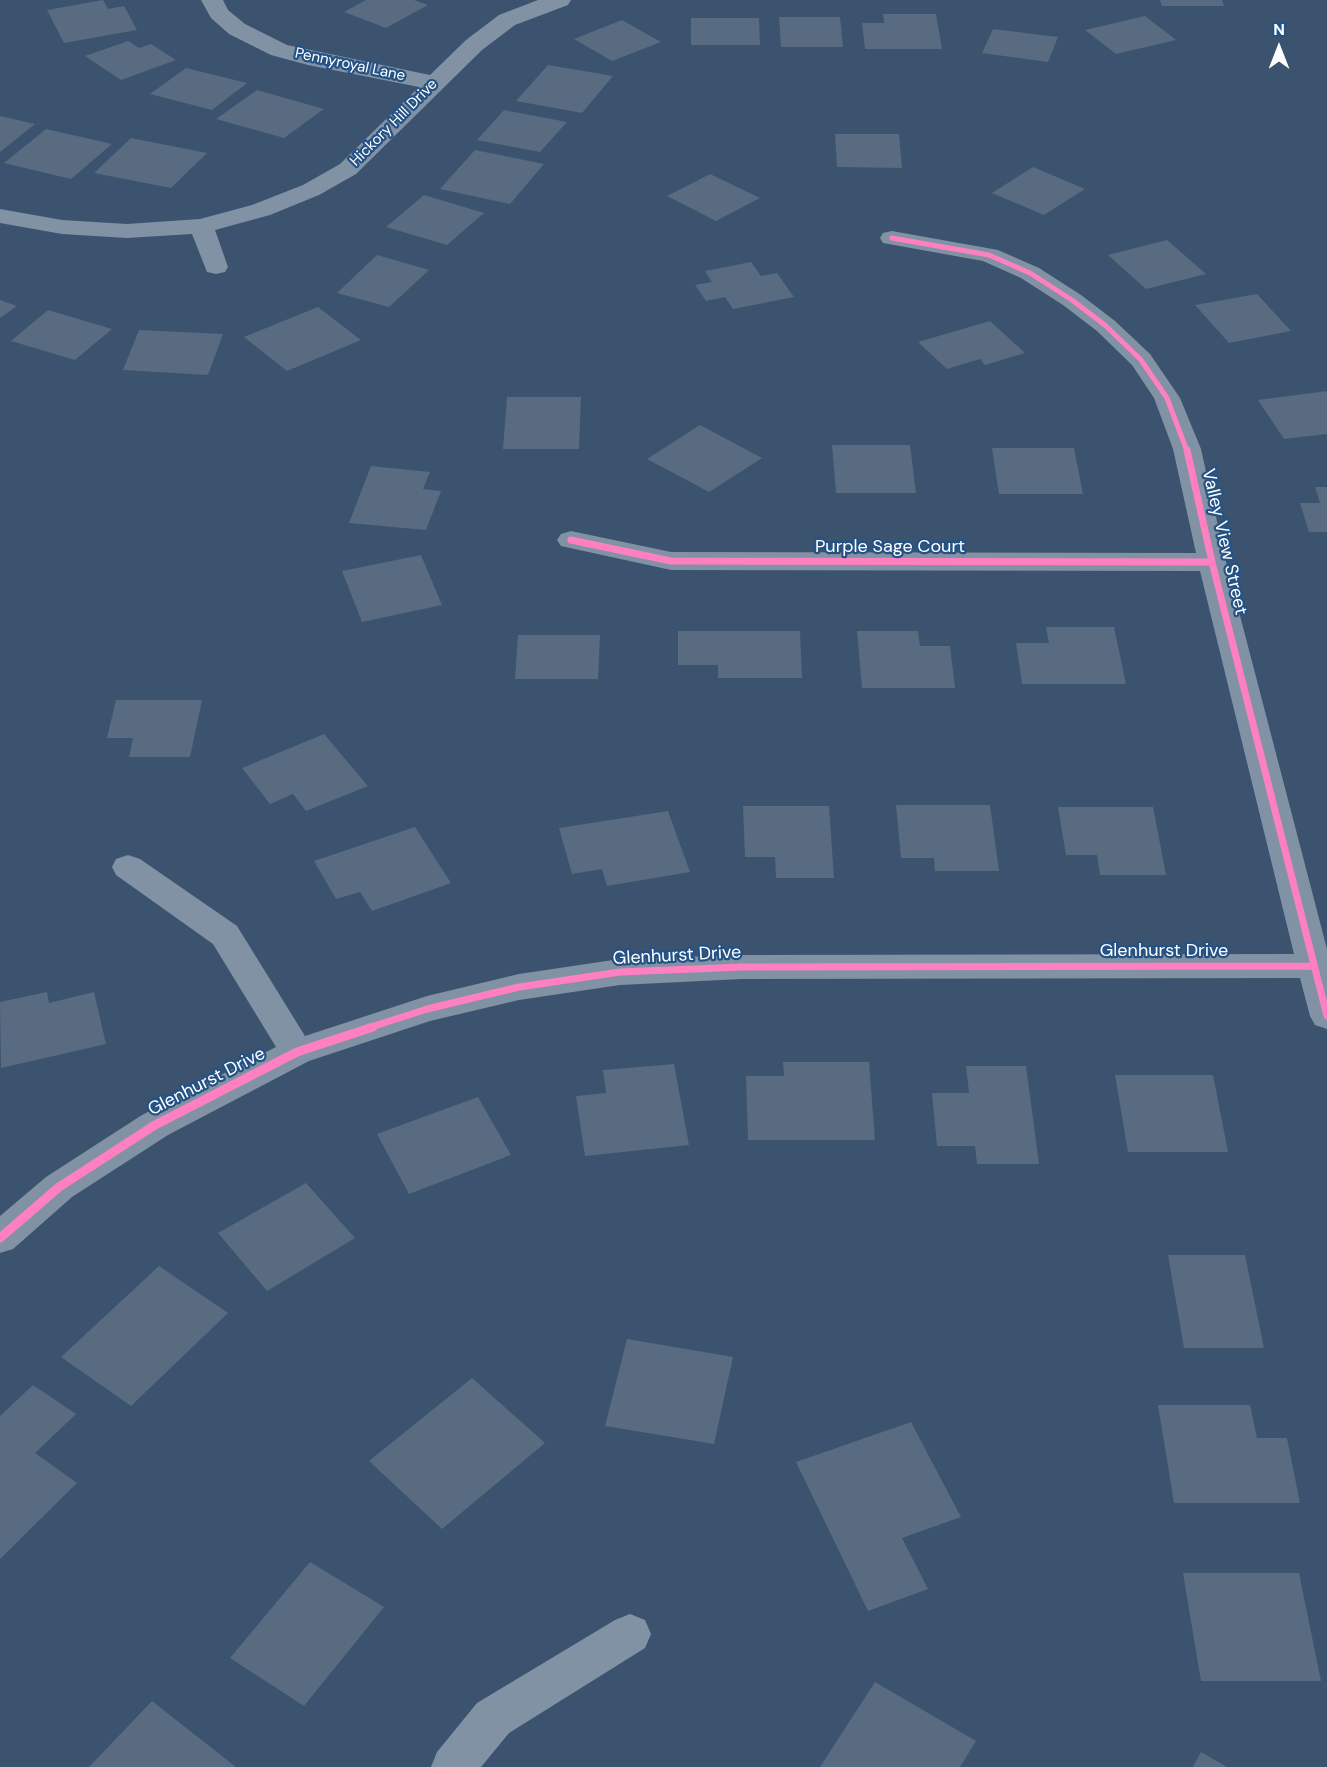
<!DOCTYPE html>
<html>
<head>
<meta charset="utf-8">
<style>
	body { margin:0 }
	#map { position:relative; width:1327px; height:1767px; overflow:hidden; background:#3b536f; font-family:"DM Sans",sans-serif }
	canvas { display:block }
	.north { position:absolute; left:1249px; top:18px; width:60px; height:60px; -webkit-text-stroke:4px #255285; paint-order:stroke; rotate:0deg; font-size:16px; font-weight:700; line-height:24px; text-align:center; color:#fff }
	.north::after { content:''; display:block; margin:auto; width:21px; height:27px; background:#fff; clip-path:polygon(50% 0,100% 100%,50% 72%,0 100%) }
</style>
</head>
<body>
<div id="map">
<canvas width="1327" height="1767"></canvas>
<div class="north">N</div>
</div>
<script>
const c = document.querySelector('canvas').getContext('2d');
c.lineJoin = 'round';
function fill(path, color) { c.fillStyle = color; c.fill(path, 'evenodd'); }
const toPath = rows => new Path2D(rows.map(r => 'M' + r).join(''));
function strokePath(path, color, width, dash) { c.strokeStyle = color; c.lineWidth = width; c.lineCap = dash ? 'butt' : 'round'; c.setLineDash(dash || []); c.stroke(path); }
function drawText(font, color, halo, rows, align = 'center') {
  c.font = font + ' "DM Sans",sans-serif'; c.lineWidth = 4.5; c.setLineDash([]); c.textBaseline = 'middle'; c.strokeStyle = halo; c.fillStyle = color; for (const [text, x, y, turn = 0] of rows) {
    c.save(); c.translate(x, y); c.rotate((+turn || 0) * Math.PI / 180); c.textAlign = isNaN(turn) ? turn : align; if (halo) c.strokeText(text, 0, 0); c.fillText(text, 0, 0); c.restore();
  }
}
fill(toPath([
	[103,0,108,9,124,6,137,30,64,43,47,10],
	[366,0,414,0,428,5,386,28,344,12],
	[1160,0,1222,0,1224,6,1162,6],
	[883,14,936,14,942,49,865,49,862,23,884,23],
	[1145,16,1176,40,1116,54,1085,30],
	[779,17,840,17,843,47,781,47],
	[691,18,759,18,760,45,691,45],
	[622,20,661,42,612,61,574,39],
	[993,29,1058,37,1048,62,982,53],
	[128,41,139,48,151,44,176,60,121,80,85,56],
	[548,65,613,76,582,113,516,101],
	[186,68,247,83,212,110,150,94],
	[257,90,324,109,284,138,216,119],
	[504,110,567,122,540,152,477,140],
	[0,116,35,124,0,152],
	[46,129,112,144,71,179,4,163],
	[835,134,899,134,902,168,837,167],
	[131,138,207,153,171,188,94,173],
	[475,150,544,164,510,204,440,189],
	[1033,167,1085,189,1044,215,992,193],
	[710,174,760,198,716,221,667,196],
	[424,195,484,213,447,245,386,227],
	[1167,240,1206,274,1146,289,1108,255],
	[377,255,429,270,389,307,337,293],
	[751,262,761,276,777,273,794,297,733,309,725,297,706,301,695,285,712,282,705,271],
	[1257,294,1291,331,1229,343,1195,305],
	[0,300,17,306,0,318],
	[318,307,361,340,287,371,244,337],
	[48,310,112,329,75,360,11,341],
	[990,321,1025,353,985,365,980,359,947,369,918,342],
	[139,330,223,334,208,375,123,370],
	[1327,391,1327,434,1284,439,1258,400],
	[507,397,581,397,579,449,503,449],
	[700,425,762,458,709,492,647,459],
	[832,445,910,445,916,493,836,493],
	[992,448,1074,448,1083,494,999,494],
	[371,466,430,472,423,489,441,491,426,530,349,523],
	[1315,487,1327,487,1327,532,1309,532,1300,503,1320,503],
	[421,555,442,605,362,622,342,571],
	[1046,627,1114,627,1126,684,1022,684,1016,643,1049,643],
	[678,631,800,631,802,678,718,678,718,665,678,665],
	[857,631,918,631,920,646,950,646,955,688,862,688],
	[518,635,600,635,598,679,515,679],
	[116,700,202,700,190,757,129,757,133,738,107,738],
	[324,734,368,786,306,811,293,794,270,804,242,768],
	[896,805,990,805,999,871,935,871,934,858,901,858],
	[743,806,829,806,834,878,776,878,775,857,745,857],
	[1058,807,1153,807,1166,875,1100,875,1097,855,1066,855],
	[668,811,690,872,607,886,602,869,572,874,559,828],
	[415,827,451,883,372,911,360,892,336,899,314,861],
	[47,992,49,1003,94,992,106,1044,1,1068,0,1002],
	[783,1062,869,1062,875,1140,748,1140,746,1076,784,1076],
	[674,1064,689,1145,585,1156,576,1096,606,1093,603,1070],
	[966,1066,1026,1066,1039,1164,977,1164,975,1146,937,1146,932,1093,969,1093],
	[1115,1075,1213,1075,1228,1152,1128,1152],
	[478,1097,511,1155,409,1194,377,1134],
	[306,1183,355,1238,267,1291,218,1233],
	[1168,1255,1245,1255,1264,1348,1184,1348],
	[159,1266,228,1313,131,1406,61,1357],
	[627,1339,733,1357,714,1444,605,1426],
	[472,1378,545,1443,442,1529,369,1461],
	[33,1385,76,1414,35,1453,77,1483,0,1559,0,1416],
	[1158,1405,1250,1405,1257,1438,1287,1438,1300,1503,1174,1503],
	[911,1422,961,1517,902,1538,928,1589,868,1611,796,1462],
	[310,1562,384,1607,304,1706,230,1658],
	[1183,1573,1299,1573,1321,1681,1201,1681],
	[875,1682,976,1741,960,1767,820,1767],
	[152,1701,236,1767,89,1767],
	[1201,1752,1227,1767,1193,1767]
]), '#586b81');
fill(toPath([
	[201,0,223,0,228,10,245,24,287,45,430,75,466,40,499,15,538,0,571,0,568,5,515,25,482,50,356,174,319,195,270,215,215,230,228,267,225,272,216,274,207,272,192,234,127,238,62,234,0,223,0,209,62,220,127,224,200,219,252,205,303,185,340,164,419,87,308,65,271,55,229,34,211,18,201,0],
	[892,231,998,250,1039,268,1081,295,1115,321,1150,354,1180,398,1201,449,1226,562,1327,949,1327,1029,1315,1025,1310,1016,1300,978,742,979,620,985,519,1000,430,1021,309,1061,168,1135,72,1197,13,1249,0,1253,0,1216,46,1177,142,1115,276,1047,213,944,116,875,112,867,116,859,128,855,140,859,237,926,305,1036,427,996,519,974,620,959,742,955,1294,954,1200,571,671,570,561,546,557,540,561,534,571,531,671,552,1196,553,1173,449,1154,398,1132,365,1097,331,1063,305,1021,278,983,261,883,243,880,238,883,233,892,231],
	[630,1614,645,1620,651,1634,645,1648,509,1733,481,1767,431,1767,437,1752,477,1703,615,1620,630,1614]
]), '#8292a5');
strokePath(toPath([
	[892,238,989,255,1030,273,1072,300,1106,326,1141,360,1167,398,1187,451]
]), '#ff80c0', 5);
strokePath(toPath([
	[1187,450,1212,562,1327,1016],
	[571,540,671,561,1212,562],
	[368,1028,427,1009,519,987,620,972,742,967,1314,966]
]), '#ff80c0', 7);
strokePath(toPath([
	[0,1238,59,1187,155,1125,297,1052,373,1027]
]), '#ff80c0', 9);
drawText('15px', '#fff', '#255285', [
	["Pennyroyal Lane",350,65,12],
	["Hickory Hill Drive",394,123,-45]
]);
drawText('18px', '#fff', '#255285', [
	["Valley View Street",1224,542,77],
	["Purple Sage Court",890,547],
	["Glenhurst Drive",1164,951],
	["Glenhurst Drive",677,956,-3],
	["Glenhurst Drive",207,1082,-27]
]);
</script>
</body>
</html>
